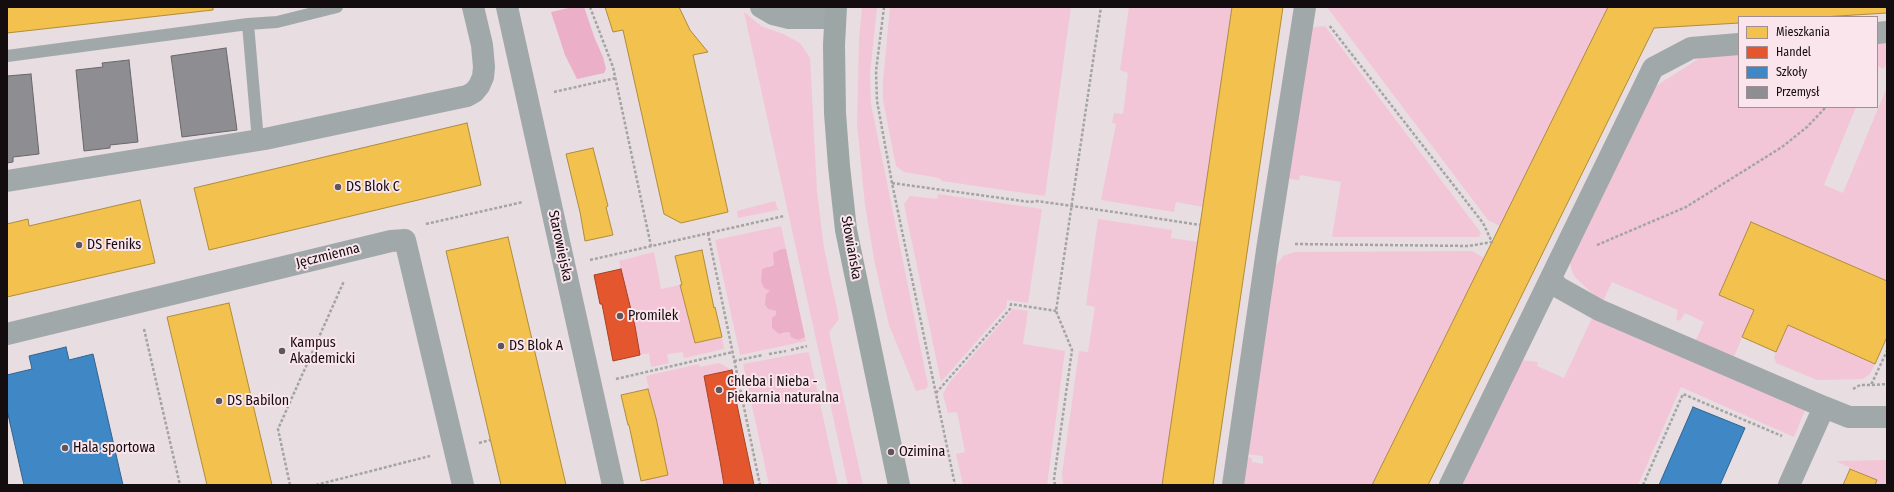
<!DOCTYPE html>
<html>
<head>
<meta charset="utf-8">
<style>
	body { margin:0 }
	#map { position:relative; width:1894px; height:492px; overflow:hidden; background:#e8dde0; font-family:"Fira Sans Condensed",sans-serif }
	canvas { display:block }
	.frame { position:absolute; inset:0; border:8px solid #140d10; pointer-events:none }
	.legend { position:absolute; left:1738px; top:16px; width:140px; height:92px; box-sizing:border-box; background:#fbe5ec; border:1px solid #9f8f94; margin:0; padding:5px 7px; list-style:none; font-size:12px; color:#140d10 }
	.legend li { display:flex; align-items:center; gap:8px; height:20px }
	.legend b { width:20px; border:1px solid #9f8f94 }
</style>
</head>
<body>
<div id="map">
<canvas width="1894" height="492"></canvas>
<div class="frame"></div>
<ul class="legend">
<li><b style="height:11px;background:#f2c14e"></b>Mieszkania</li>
<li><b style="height:11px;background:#e4572e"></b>Handel</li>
<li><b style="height:11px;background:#3f88c5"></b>Szkoły</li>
<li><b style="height:11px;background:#8d8d92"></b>Przemysł</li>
</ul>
</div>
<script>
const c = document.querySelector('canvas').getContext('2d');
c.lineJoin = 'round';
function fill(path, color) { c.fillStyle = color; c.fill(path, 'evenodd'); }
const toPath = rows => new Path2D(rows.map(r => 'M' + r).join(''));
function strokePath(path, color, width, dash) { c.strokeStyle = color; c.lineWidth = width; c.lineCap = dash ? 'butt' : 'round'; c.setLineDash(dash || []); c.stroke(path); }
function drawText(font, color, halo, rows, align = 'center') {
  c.font = font + ' "Fira Sans Condensed",sans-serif'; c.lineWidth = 4; c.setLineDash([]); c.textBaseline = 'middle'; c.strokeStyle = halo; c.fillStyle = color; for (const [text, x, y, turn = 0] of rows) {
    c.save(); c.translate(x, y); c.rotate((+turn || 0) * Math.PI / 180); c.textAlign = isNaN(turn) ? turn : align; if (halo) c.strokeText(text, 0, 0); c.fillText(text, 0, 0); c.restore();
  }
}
fill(toPath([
	[862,7,877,7,870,74,871,104,928,385,926,389,916,391,889,325,875,264,865,205,857,124,859,40],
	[890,7,1071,7,1045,196,942,181,939,178,904,172,896,166,883,100,883,82],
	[1129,7,1232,7,1203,207,1176,202,1174,212,1101,200,1116,124,1112,123,1114,113,1123,114,1128,73,1120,70],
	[1327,7,1608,7,1500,226,1488,220],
	[744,12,761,26,783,34,800,43,810,58,817,192,824,248,839,319,829,332,863,485,848,485],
	[1325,26,1481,233,1479,237,1332,237,1341,182,1300,175,1299,180,1289,179,1287,175,1308,28],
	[1887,41,1887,62,1884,69,1877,66,1877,42],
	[1739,52,1739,107,1856,107,1824,185,1843,193,1887,87,1887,281,1751,222,1719,295,1754,310,1733,359,1695,342,1704,322,1685,313,1680,321,1676,319,1678,310,1612,282,1603,301,1599,300,1576,278,1572,272,1570,263,1656,86,1706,54],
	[938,194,1042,209,1028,303,1007,300,1006,308,941,382,904,204,910,196,937,199],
	[775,201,778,210,738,218,737,211],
	[1098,219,1172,230,1171,238,1198,242,1162,485,1063,484,1062,474,1079,351,1088,352,1095,307,1086,305],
	[781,226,786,249,782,250,774,265,768,266,770,292,765,305,768,309,776,311,783,334,787,332,795,337,805,337,806,341,740,355,715,240],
	[1472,251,1484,258,1372,485,1241,485,1245,457,1252,458,1252,462,1263,464,1263,456,1246,454,1274,268,1283,256,1295,252],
	[654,252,661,289,680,285,695,343,722,337,724,349,684,358,683,352,667,354,669,363,651,367,649,353,640,355,635,326,619,261],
	[1013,309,1028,311,1023,344,1065,351,1047,485,963,485,956,454,965,452,957,412,948,413,943,394,949,383],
	[1592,318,1805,410,1794,437,1681,387,1638,485,1459,485,1521,360,1538,362,1537,366,1564,378],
	[1788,325,1875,364,1870,374,1863,379,1817,380,1776,363,1774,357],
	[807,352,809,353,838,485,769,485,743,364],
	[719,363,732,370,704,376,724,485,646,485,645,480,668,475,646,376,699,364,700,367],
	[1887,460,1887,485,1875,485,1876,480,1836,461]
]), '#f2c6d7');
fill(toPath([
	[573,7,584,7,595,39,603,57,606,69,604,73,577,79,565,55,551,12],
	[782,249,786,249,805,337,798,340,791,337,790,333,787,332,779,334,772,328,772,318,776,315,776,311,768,309,765,305,766,294,770,291,764,288,761,281,762,269,774,265,773,253]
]), '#ebafc7');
const homes = toPath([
	[7,7,213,7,213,10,7,33,7,7],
	[605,7,679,7,690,30,708,52,693,55,728,212,681,223,664,214,623,30,613,32,605,7],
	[1232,7,1283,7,1213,485,1162,485,1232,7],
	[1608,7,1887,7,1887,13,1822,17,1739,17,1739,23,1654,28,1428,485,1372,485,1608,7],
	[467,123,481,185,209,250,194,188,467,123],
	[593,148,608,206,606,207,613,235,585,241,580,212,566,154,593,148],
	[140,200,155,263,7,297,7,224,28,219,29,226,140,200],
	[1751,222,1887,281,1887,337,1875,364,1788,325,1776,352,1742,337,1754,310,1719,295,1751,222],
	[508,237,566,485,501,485,446,251,508,237],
	[702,250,714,308,715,307,722,337,695,343,680,285,682,285,675,256,702,250],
	[229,303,272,485,207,485,167,317,229,303],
	[648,389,656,418,668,475,641,481,629,425,628,425,621,395,648,389],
	[1850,469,1877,480,1875,485,1843,485,1850,469]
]);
fill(homes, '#f2c14e');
strokePath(homes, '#af8b3b', 1);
const shops = toPath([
	[621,269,635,326,640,355,613,361,602,304,600,304,594,275,621,269],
	[732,370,738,400,736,400,754,485,724,485,720,461,704,376,732,370]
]);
fill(shops, '#e4572e');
strokePath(shops, '#a64125', 1);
const schools = toPath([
	[66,347,69,360,93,354,123,485,24,485,7,410,7,375,32,369,29,356,66,347],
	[1693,407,1745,428,1720,485,1659,485,1693,407]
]);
fill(schools, '#3f88c5');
strokePath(schools, '#32638f', 1);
const industry = toPath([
	[226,48,237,130,182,137,171,56,226,48],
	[129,60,138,142,110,145,110,148,84,151,76,70,103,67,102,63,129,60],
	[31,74,39,154,13,157,13,162,7,163,7,76,31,74]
]);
fill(industry, '#8d8d92');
strokePath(industry, '#69676b', 1);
strokePath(toPath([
	[590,7,613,67,651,246],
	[884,7,876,71,877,101,892,183,955,485],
	[554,92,616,78],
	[892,183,1030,202,1037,201,1114,212,1200,225],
	[426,224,523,202],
	[708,233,760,485],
	[1295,244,1469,246,1492,242,1483,223,1329,25],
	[1597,245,1686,207,1782,147,1807,127,1826,107],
	[590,260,784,216],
	[144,329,180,485],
	[791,350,807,346],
	[769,354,786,351],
	[734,361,763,355],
	[616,379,733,352],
	[1872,385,1887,384],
	[1853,389,1860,385,1871,385,1887,351],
	[936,393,1010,309,1011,304,1056,311],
	[479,443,490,440],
	[290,485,278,429,344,281],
	[316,485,430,456],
	[1055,485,1054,479,1072,350,1056,311,1101,7],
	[1643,485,1683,394,1782,436]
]), '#a2a5a4', 2.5, [3, 2]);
strokePath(toPath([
	[248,24,258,141],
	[7,56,248,24,277,22,337,7]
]), '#a1a8a9', 12);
strokePath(toPath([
	[507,7,613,485],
	[761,7,773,14,789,18,835,18],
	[1877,33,1887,32],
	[7,181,265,139,467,96,474,92,479,86,483,77,484,67,482,45,473,7],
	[1551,279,1558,287,1599,310,1824,407],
	[7,334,391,241,405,240,463,485],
	[1233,485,1268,243,1305,7],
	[1450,485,1653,68,1691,48,1739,44],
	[1789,485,1824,407,1849,417,1887,417]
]), '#a1a8a9', 22);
strokePath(toPath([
	[836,7,834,45,835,113,839,166,846,230,899,485]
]), '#9ca6a5', 22);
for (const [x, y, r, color] of [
	[338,187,4,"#5e5659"],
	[79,245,4,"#5e5659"],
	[620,316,4,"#5e5659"],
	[501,346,4,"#5e5659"],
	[282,351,4,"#5e5659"],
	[719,390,4,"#5e5659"],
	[219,401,4,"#5e5659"],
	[65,448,4,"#5e5659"],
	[891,452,4,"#5e5659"]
]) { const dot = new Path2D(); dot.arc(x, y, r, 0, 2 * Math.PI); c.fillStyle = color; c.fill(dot); strokePath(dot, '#fbe5ec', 1.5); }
drawText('14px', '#140d10', '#fbe5ec', [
	["DS Blok C",346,187],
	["DS Feniks",87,245],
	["Promilek",628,316],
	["Kampus",290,343],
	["Akademicki",290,359],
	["DS Blok A",509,346],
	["Chleba i Nieba -",727,382],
	["Piekarnia naturalna",727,398],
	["DS Babilon",227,401],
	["Hala sportowa",73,448],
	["Ozimina",899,452]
], 'left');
drawText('14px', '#140d10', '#fbe5ec', [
	["Starowiejska",560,246,78],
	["Słowiańska",851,248,80],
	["Jęczmienna",328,256,-14]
]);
</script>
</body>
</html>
